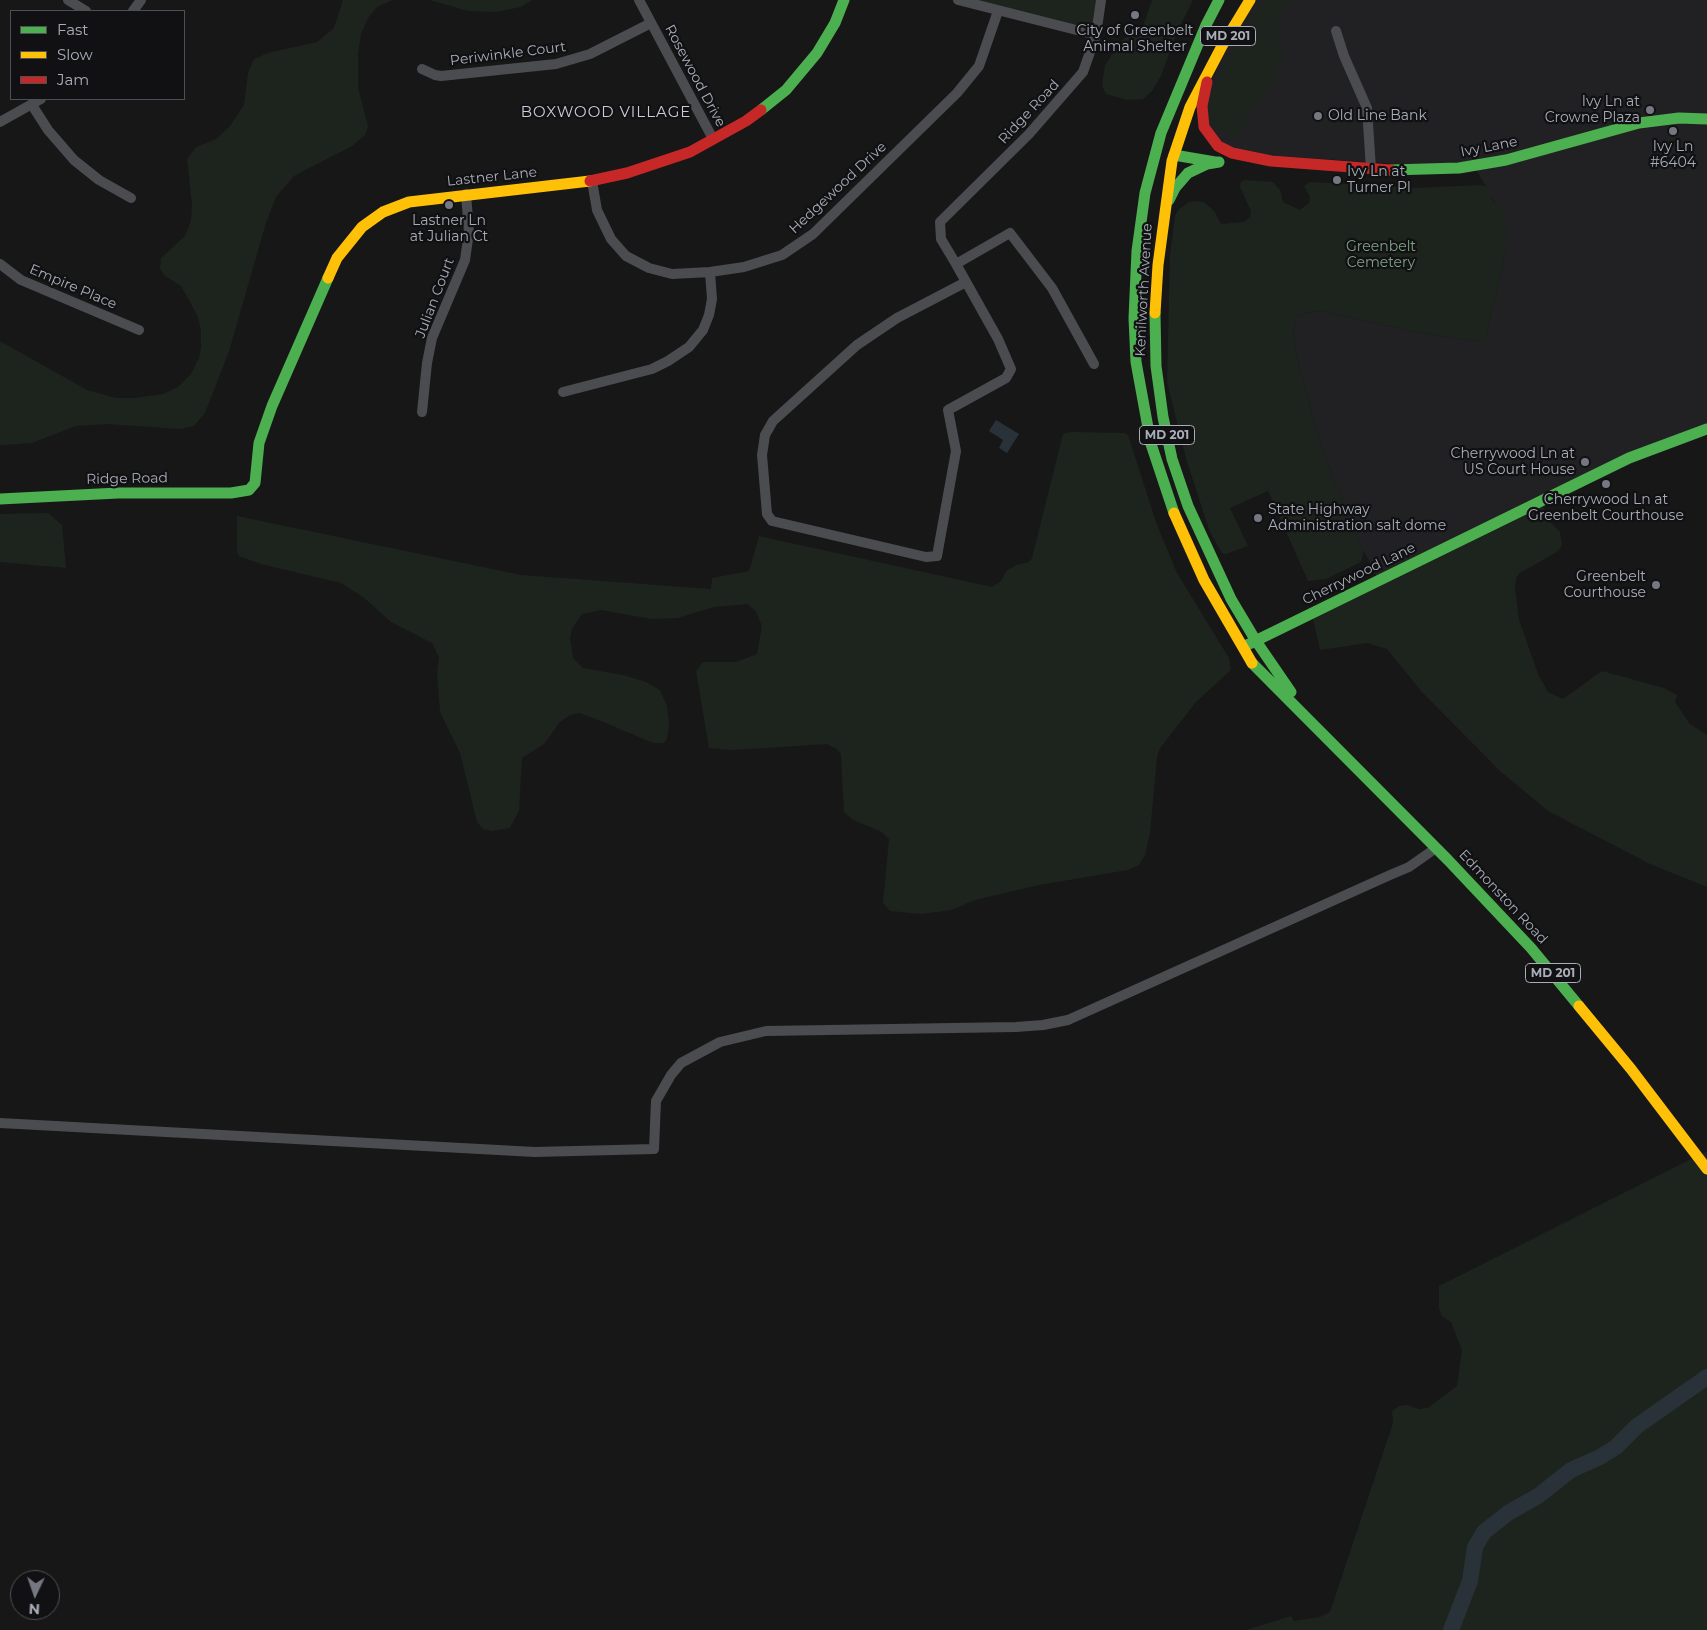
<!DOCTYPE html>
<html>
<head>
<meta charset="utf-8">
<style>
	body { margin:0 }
	#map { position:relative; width:1707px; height:1630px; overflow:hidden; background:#171717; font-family:Montserrat,sans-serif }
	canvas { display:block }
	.legend { position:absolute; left:10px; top:10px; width:175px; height:90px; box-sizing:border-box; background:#111113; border:1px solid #4d4f55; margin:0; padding:6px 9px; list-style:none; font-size:15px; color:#a8adb8 }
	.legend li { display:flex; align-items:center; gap:10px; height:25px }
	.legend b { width:25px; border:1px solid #4d4f55 }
	.north { position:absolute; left:10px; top:1570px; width:50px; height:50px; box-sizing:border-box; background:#111113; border:1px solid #4d4f55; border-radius:50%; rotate:183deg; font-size:14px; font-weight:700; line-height:20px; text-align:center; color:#a8adb8 }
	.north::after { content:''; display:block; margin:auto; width:18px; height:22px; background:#757880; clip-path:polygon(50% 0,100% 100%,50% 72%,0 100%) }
</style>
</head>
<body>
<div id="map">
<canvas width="1707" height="1630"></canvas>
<ul class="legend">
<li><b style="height:6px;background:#4caf50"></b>Fast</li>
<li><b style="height:6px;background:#ffc107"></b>Slow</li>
<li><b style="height:6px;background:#c62828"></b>Jam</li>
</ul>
<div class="north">N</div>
</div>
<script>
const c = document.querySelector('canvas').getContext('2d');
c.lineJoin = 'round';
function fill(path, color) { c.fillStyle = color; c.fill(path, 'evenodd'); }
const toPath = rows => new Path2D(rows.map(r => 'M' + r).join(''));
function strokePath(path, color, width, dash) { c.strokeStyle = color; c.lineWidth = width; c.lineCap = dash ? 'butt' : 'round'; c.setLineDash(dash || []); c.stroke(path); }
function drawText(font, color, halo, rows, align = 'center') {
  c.font = font + ' Montserrat,sans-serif'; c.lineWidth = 4.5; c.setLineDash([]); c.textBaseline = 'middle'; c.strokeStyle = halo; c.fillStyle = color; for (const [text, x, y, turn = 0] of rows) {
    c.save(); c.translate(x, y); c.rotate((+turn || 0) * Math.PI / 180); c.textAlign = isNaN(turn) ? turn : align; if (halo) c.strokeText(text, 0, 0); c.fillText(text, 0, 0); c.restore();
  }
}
fill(toPath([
	[1250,0,1707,0,1707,429,1379,581,1353,529,1320,443,1299,366,1293,333,1296,318,1304,313,1320,311,1416,332,1482,342,1485,340,1506,250,1505,213,1497,206,1474,166,1459,168,1232,153,1204,127,1203,98]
]), '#212123');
fill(toPath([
	[343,0,393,0,377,7,368,18,361,34,358,54,358,88,368,126,365,135,352,146,294,176,276,197,266,223,229,351,205,413,194,426,180,429,107,424,76,426,32,443,0,445,0,341,87,390,116,398,134,398,163,394,178,387,191,374,199,358,201,347,201,329,197,315,181,286,165,276,160,269,161,258,185,236,191,221,192,204,187,159,196,147,216,139,230,126,244,105,248,73,254,59,268,53,317,42,334,28],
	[430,0,532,0,521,7,496,12,468,11],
	[958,0,1101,0,1096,35],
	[1152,0,1193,0,1175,37,1161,76,1152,91,1143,99,1127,100,1106,94,1102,86,1105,65,1121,41,1143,26],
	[1264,0,1291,0,1283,7,1277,32,1284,54,1275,77,1237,136,1211,126,1208,97,1229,56],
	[1245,180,1273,182,1280,190,1283,202,1300,210,1309,203,1310,197,1304,186,1310,182,1418,188,1480,185,1485,186,1490,191,1493,201,1505,213,1507,219,1506,250,1485,340,1482,342,1416,332,1320,311,1304,313,1296,318,1293,333,1299,366,1320,443,1353,529,1364,551,1361,562,1326,579,1308,581,1268,491,1230,508,1248,546,1226,554,1222,553,1210,532,1187,462,1167,382,1170,255,1175,216,1178,210,1189,202,1198,201,1205,203,1214,211,1221,224,1244,222,1250,217,1251,211,1240,187,1241,182],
	[1070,432,1125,433,1128,435,1157,525,1177,573,1229,658,1231,670,1196,702,1160,748,1157,757,1150,833,1145,855,1139,865,1128,870,1039,885,975,900,951,910,922,914,890,911,883,903,889,839,882,832,853,820,844,812,841,754,837,749,827,744,733,750,709,748,696,671,703,662,736,662,757,654,762,626,756,612,748,604,714,607,678,618,652,619,601,610,582,614,572,629,570,638,573,658,583,668,623,675,646,682,660,690,667,706,669,725,667,739,664,743,653,743,601,721,579,713,570,715,560,722,544,744,522,758,519,810,510,828,492,831,483,829,477,822,460,753,440,712,437,674,439,657,432,643,391,622,363,597,341,583,261,564,239,556,237,552,237,516,521,575,711,589,712,578,749,571,759,536,992,587,1001,581,1007,570,1017,565,1029,562,1032,558,1063,434],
	[1540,501,1551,523,1560,532,1562,546,1557,552,1520,573,1516,578,1515,588,1519,620,1538,674,1548,692,1563,699,1602,671,1664,688,1677,695,1675,702,1690,724,1707,735,1707,887,1650,864,1548,811,1500,771,1421,691,1387,649,1367,643,1320,650,1312,614],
	[48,513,62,525,66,568,0,562,0,514],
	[1707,1151,1707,1630,1246,1630,1291,1616,1294,1621,1320,1617,1330,1612,1393,1423,1392,1411,1399,1406,1407,1405,1419,1409,1428,1408,1457,1386,1462,1350,1451,1322,1442,1316,1439,1309,1439,1286]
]), '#1d241e');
fill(toPath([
	[996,420,1019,434,1007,453,999,448,1003,440,989,431]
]), '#2a3239');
strokePath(toPath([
	[1451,1630,1470,1581,1475,1547,1484,1532,1508,1513,1538,1496,1571,1470,1600,1457,1616,1447,1637,1426,1707,1377]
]), '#2a3239', 16);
strokePath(toPath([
	[68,0,86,11],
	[639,0,713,139],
	[958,0,1096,35],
	[133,11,141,0],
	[1336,31,1344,56,1367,108,1371,169],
	[422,69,435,75,441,76,556,64,590,54,651,23],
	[32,105,48,130,74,160,99,180,131,198],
	[0,122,41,99],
	[592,181,597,210,611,239,626,256,649,268,672,274,710,272,744,267,782,255,813,234,957,93,979,66,998,11],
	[0,264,21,280,139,330],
	[956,264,1010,233,1052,288,1094,364],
	[966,282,897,318,857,345,773,421,765,435,762,455,767,514,772,521,926,557,937,556,956,451,948,410,1006,378,1011,369,998,339,956,264,941,239,940,222,1029,134,1083,72,1096,35,1101,0],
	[563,392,652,369,668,361,689,347,703,330,709,315,712,299,710,272],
	[422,412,427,363,432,338,465,260,469,232,466,194],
	[0,1123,535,1152,654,1149,656,1101,671,1075,681,1063,720,1042,766,1031,1016,1027,1043,1025,1068,1020,1390,875,1409,867,1436,848]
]), '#4b4c50', 10);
strokePath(toPath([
	[761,110,786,90,817,53,835,23,844,0],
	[1174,155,1215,162],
	[1391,170,1459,168,1506,160,1639,123,1679,118,1707,119],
	[1169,200,1175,188,1188,173,1207,164,1219,162],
	[1155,313,1156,366,1163,417,1172,459,1188,506,1231,599,1256,641,1291,692],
	[0,499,118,493,231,493,249,490,255,483,259,443,272,406,328,278],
	[1174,513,1151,444,1136,362,1134,318,1137,251,1145,193,1161,133,1206,25,1219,0],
	[1247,645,1629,458,1707,429],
	[1252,663,1448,860,1531,948,1579,1006]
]), '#4caf50', 11);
strokePath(toPath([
	[328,278,337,258,362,227,383,212,409,202,590,181],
	[1155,313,1158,265,1172,161,1190,107,1222,46,1250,0],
	[1174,513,1204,580,1252,663],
	[1579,1006,1631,1069,1707,1169]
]), '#ffc107', 11);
strokePath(toPath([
	[1207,82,1202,106,1204,127,1218,146,1232,153,1271,161,1391,170],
	[590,181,627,173,690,152,746,121,761,110]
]), '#c62828', 11);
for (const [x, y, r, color] of [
	[1135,15,5,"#757880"],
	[1650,110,5,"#757880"],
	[1318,116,5,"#757880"],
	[1673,131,5,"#757880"],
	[1337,180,5,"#757880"],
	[449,205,5,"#757880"],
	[1585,462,5,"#757880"],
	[1606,484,5,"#757880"],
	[1258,518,5,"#757880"],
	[1656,585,5,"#757880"]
]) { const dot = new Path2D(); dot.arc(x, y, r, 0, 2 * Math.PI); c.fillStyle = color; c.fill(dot); strokePath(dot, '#111113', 2); }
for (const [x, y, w] of [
	[1228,36,55],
	[1167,435,55],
	[1553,973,55]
]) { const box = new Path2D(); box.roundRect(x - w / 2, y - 9.5, w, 19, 4); c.fillStyle = '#111113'; c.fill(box); strokePath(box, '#a8adb8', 1); }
drawText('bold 12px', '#a8adb8', null, [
	["MD 201",1228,36],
	["MD 201",1167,435],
	["MD 201",1553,973]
]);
drawText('14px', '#a8adb8', '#111113', [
	["City of Greenbelt",1135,31],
	["Animal Shelter",1135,47],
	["Ivy Ln at",1640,102,"right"],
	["Crowne Plaza",1640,118,"right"],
	["Old Line Bank",1328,116,"left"],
	["Ivy Ln",1673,147],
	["#6404",1673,163],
	["Ivy Ln at",1347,172,"left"],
	["Turner Pl",1347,188,"left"],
	["Lastner Ln",449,221],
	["at Julian Ct",449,237],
	["Cherrywood Ln at",1575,454,"right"],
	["US Court House",1575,470,"right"],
	["Cherrywood Ln at",1606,500],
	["Greenbelt Courthouse",1606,516],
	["State Highway",1268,510,"left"],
	["Administration salt dome",1268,526,"left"],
	["Greenbelt",1646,577,"right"],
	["Courthouse",1646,593,"right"]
]);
drawText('14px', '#a8adb8', '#111113', [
	["Periwinkle Court",508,54,-7],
	["Rosewood Drive",695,76,62],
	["Ridge Road",1029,112,-47],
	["Ivy Lane",1489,147,-11],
	["Lastner Lane",492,177,-6],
	["Hedgewood Drive",838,188,-43],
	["Empire Place",73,287,23],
	["Kenilworth Avenue",1144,290,-87],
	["Julian Court",435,298,-69],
	["Ridge Road",127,479,-1],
	["Cherrywood Lane",1359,574,-26],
	["Edmonston Road",1503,897,47]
]);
drawText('14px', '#7fa381', '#111113', [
	["Greenbelt",1381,247],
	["Cemetery",1381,263]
]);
c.letterSpacing = '1px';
drawText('15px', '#c9ccd4', '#111113', [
	["BOXWOOD VILLAGE",606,113]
]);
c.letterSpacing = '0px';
</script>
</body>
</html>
